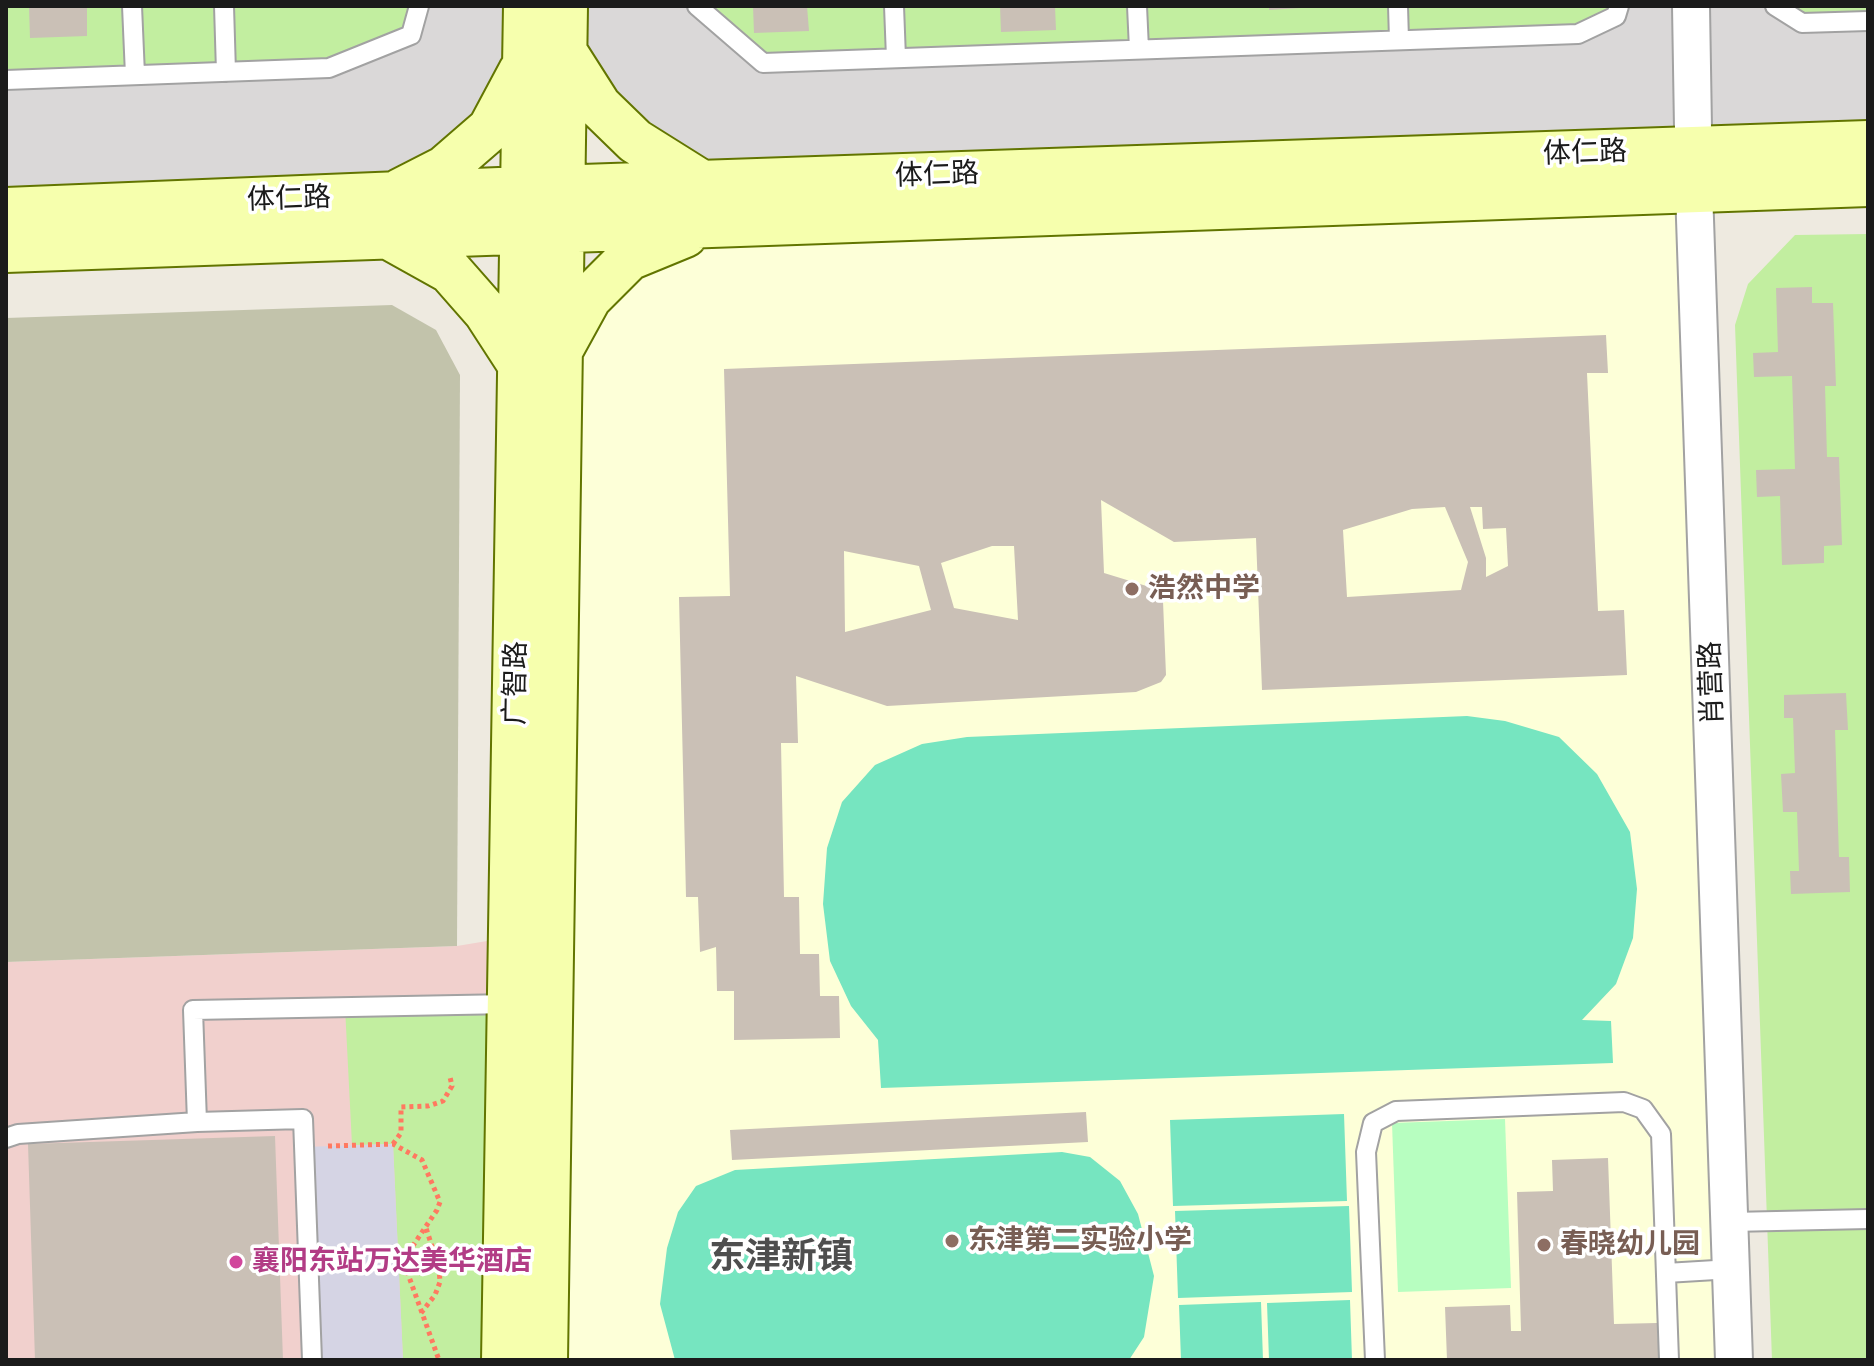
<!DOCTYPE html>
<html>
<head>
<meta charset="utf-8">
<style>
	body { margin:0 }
	#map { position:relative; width:1874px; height:1366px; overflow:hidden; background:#eeeae0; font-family:Figtree,sans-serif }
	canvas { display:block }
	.frame { position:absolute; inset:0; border:8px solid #1b1b1b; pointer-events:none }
</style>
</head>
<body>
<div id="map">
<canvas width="1874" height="1366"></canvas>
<div class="frame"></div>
</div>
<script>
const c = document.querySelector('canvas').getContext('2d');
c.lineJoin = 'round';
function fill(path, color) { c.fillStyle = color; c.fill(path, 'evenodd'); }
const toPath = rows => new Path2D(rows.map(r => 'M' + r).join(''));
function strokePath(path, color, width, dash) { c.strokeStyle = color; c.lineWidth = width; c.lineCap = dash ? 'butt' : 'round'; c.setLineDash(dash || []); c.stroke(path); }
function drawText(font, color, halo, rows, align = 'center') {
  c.font = font + ' Figtree,"Noto Sans SC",sans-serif'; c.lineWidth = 7; c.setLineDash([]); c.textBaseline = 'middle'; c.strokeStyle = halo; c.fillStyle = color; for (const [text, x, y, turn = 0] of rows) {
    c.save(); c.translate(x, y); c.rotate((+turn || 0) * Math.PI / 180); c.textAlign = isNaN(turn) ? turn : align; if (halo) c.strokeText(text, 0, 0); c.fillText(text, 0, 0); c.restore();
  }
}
fill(toPath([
	[6,6,526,6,526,62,445,168,6,210],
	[565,6,1868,6,1868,143,702,183,635,141]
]), '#dad8d8');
fill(toPath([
	[511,937,504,1360,6,1360,6,962,457,946]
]), '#f1d0cd');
fill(toPath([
	[1694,190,1734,1360,546,1360,559,351,589,298,709,225]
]), '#fdffd8');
fill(toPath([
	[392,305,436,330,460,375,457,946,6,962,6,318]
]), '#c2c3ab');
fill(toPath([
	[6,6,419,6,411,35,329,68,6,77],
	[697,6,1619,6,1578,34,763,63],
	[1775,6,1868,6,1868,21,1802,23],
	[1868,234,1868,1360,1772,1360,1735,325,1748,284,1795,235],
	[510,1004,504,1360,403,1360,393,1144,352,1145,345,1007]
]), '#c2eea0');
fill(toPath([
	[1505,1119,1511,1288,1398,1292,1392,1123]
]), '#b7fec0');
fill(toPath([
	[1467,716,1505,721,1559,737,1597,774,1630,832,1637,889,1633,938,1616,984,1582,1020,1611,1021,1613,1063,881,1088,878,1040,851,1006,830,961,823,904,827,848,842,802,875,765,922,744,967,737],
	[1344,1114,1347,1201,1173,1206,1170,1120],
	[1062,1152,1090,1157,1120,1181,1138,1214,1154,1276,1144,1337,1129,1360,675,1360,660,1304,667,1248,678,1212,696,1186,735,1170],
	[1349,1206,1352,1292,1178,1298,1175,1211],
	[1350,1300,1352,1360,1269,1360,1267,1303],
	[1261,1302,1263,1360,1181,1360,1179,1305]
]), '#76e5c0');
fill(toPath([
	[393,1144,403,1360,312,1360,304,1147]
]), '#d5d4e4');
fill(toPath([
	[29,6,87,6,87,36,30,38],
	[753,6,807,6,809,31,754,33],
	[1000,6,1055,6,1056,30,1001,32],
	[1269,6,1301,6,1301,8,1269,10],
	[1812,287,1812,303,1833,303,1836,386,1825,386,1827,457,1839,457,1842,545,1824,546,1824,563,1782,565,1780,496,1757,497,1756,470,1795,469,1792,376,1754,377,1753,353,1778,352,1776,288],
	[1606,335,1608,373,1587,373,1598,611,1624,610,1627,675,1262,690,1256,538,1174,542,1101,500,1104,573,1153,588,1163,601,1166,675,1161,682,1136,692,887,706,796,676,798,743,781,743,784,897,799,897,800,954,819,954,820,996,839,996,840,1038,734,1040,734,991,717,991,716,947,700,952,698,897,686,897,679,597,730,596,724,369],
	[1445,507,1468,562,1461,590,1347,597,1343,530,1412,509],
	[1470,507,1482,507,1483,529,1506,528,1508,566,1486,577,1486,558],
	[992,546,1014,546,1018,620,954,608,941,563],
	[844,551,919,566,931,610,845,632],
	[1846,693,1848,730,1835,730,1839,857,1849,857,1850,892,1791,894,1790,871,1799,871,1797,812,1783,812,1781,774,1795,773,1793,718,1784,718,1784,695],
	[1086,1112,1088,1142,732,1160,730,1130],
	[275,1136,283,1360,35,1360,28,1144],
	[1608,1158,1614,1324,1657,1323,1659,1360,1447,1360,1445,1307,1510,1305,1511,1331,1521,1331,1517,1192,1553,1191,1552,1160]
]), '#cac0b6');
const lane = toPath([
	[132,6,135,75],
	[224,6,226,72],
	[697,6,763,63,1578,34,1616,16,1619,6],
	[894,6,896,58],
	[1137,6,1139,49],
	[1398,6,1399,40],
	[1775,6,1802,23,1868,21],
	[6,80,329,68,411,35,419,6],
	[6,1138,18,1134,197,1122],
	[1731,1222,1868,1219],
	[1666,1273,1732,1269],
	[312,1360,303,1119,197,1122,193,1010,510,1004],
	[1375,1360,1366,1152,1373,1123,1396,1111,1624,1102,1643,1109,1661,1134,1669,1360]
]);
const street = toPath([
	[1691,6,1694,190,1734,1360]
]);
const secondary = toPath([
	[564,51,599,106,635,141,702,183],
	[400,191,445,168,490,129,521,71],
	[6,210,524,189,1868,143],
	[389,237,450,271,486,312,521,366],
	[6,250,1868,184],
	[561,349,589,298,629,258,685,235],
	[504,1360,526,6],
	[545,1360,565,6]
]);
strokePath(lane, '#a2a2a2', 22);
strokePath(street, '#a2a2a2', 40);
strokePath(secondary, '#627500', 48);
strokePath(toPath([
	[393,1144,401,1133,401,1107,428,1106,443,1101,452,1086,450,1077],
	[328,1146,393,1144,422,1160,440,1202,437,1210,406,1256,404,1263,439,1360],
	[421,1313,435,1295,440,1282,439,1268,426,1228]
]), '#ff7960', 5, [4, 4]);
strokePath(lane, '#fff', 18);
strokePath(street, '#fff', 36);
strokePath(secondary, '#f6ffad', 44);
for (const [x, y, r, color] of [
	[1132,589,8,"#8d6e63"],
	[952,1241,8,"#8d6e63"],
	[1544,1245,8,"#8d6e63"],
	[236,1262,8,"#d1479c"]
]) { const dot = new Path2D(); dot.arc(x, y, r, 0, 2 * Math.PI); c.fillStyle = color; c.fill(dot); strokePath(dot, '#fff', 3); }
drawText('28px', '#1b1b1b', '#fff', [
	["体仁路",1585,153,-2],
	["体仁路",937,175,-2],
	["体仁路",289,199,-2],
	["广智路",516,683,-89],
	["肖营路",1712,683,-92]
]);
drawText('bold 28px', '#785e54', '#fff', [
	["浩然中学",1148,589],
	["东津第二实验小学",968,1241],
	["春晓幼儿园",1560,1245]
], 'left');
drawText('bold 28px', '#b23c85', '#fff', [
	["襄阳东站万达美华酒店",252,1262]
], 'left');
drawText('bold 36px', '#4e4e4e', '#fff', [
	["东津新镇",781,1257]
]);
</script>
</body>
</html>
